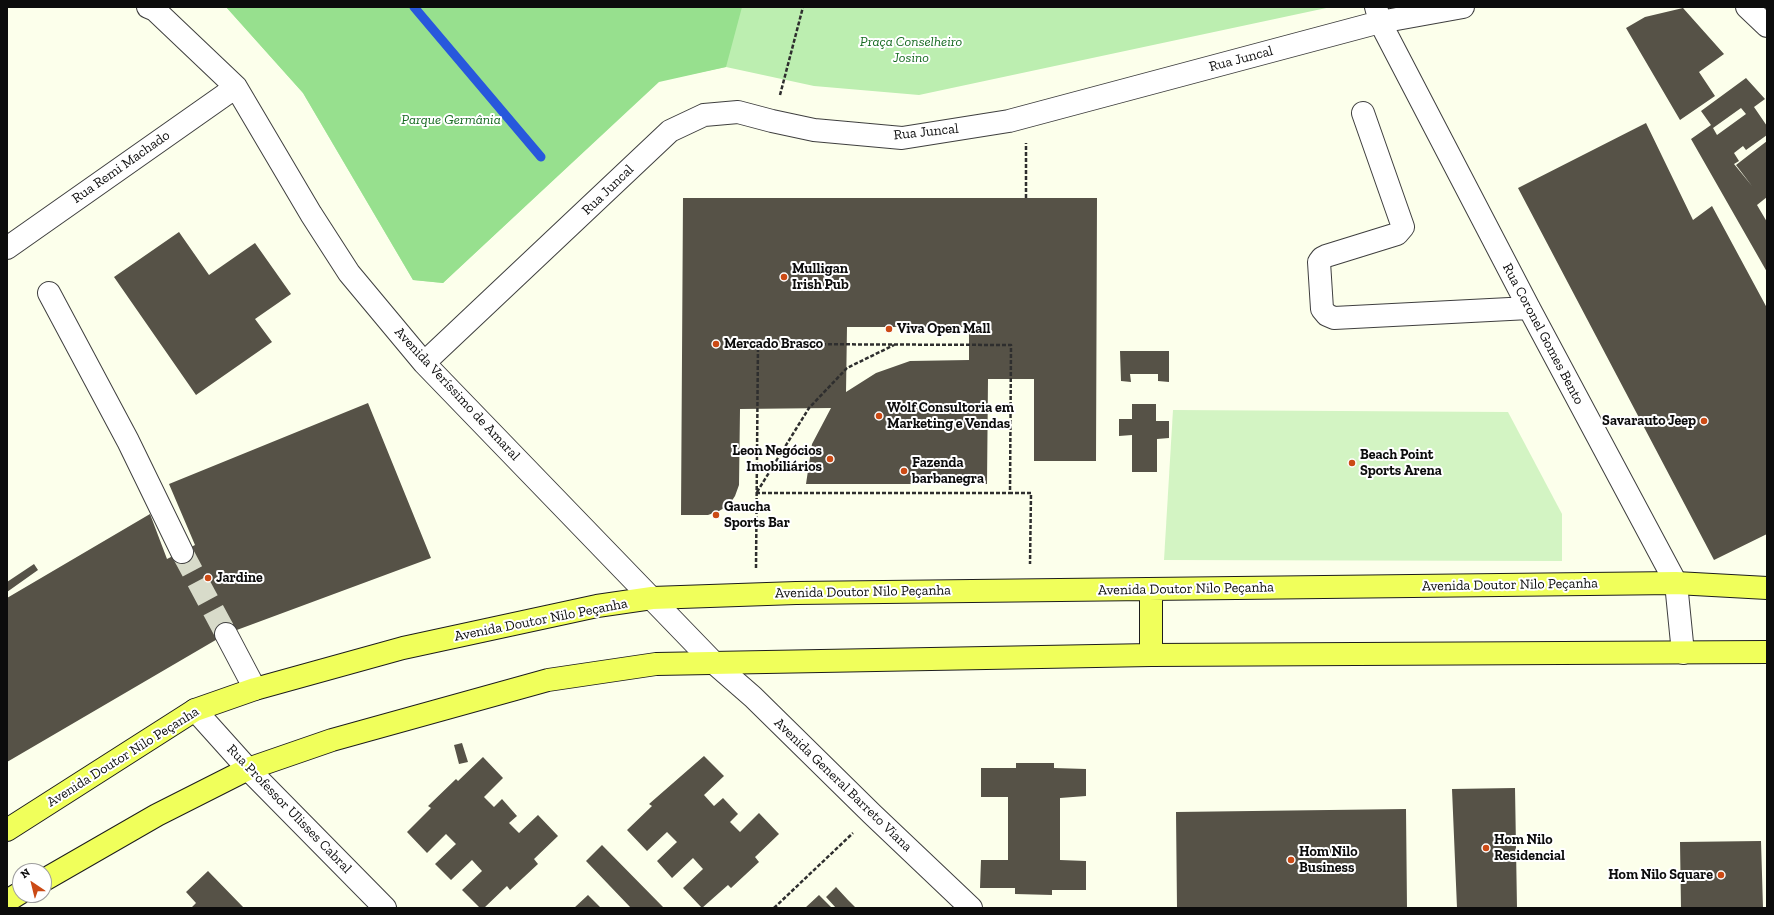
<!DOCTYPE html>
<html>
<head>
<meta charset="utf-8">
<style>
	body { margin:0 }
	#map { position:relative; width:1774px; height:915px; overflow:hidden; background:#fcffeb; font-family:"Zilla Slab",serif }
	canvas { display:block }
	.frame { position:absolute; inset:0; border:8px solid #0c0c0c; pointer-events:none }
	.north { position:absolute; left:12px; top:863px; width:40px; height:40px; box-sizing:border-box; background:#fff; border:1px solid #9e9e9e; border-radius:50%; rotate:325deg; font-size:11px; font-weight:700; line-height:16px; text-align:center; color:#0c0c0c }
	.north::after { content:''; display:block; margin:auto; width:14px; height:18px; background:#cb4a15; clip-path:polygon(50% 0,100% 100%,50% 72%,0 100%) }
</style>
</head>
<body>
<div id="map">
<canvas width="1774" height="915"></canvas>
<div class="frame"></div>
<div class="north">N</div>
</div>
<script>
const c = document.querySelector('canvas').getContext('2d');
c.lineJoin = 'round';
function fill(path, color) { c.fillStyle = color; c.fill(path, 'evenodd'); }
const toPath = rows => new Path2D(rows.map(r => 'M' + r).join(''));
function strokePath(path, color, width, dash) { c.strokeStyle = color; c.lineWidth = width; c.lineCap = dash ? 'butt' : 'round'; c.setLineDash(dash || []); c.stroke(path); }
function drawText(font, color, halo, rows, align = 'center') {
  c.font = font + ' "Zilla Slab",serif'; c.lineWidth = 4; c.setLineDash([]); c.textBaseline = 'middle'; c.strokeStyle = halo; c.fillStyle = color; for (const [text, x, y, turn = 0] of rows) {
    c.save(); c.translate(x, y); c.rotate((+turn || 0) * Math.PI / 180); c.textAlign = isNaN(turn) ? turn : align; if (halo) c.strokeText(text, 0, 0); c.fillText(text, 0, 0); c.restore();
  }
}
fill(toPath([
	[226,7,1331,7,919,95,814,86,726,67,659,81,443,283,413,280,303,93]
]), '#bceeb0');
fill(toPath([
	[226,7,742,7,726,67,659,82,443,283,413,280,303,93]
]), '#97e08e');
fill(toPath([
	[1173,410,1508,412,1562,514,1562,561,1164,560]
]), '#d3f4c3');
strokePath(toPath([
	[414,7,541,157]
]), '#2858dc', 9);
fill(toPath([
	[1683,8,1724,54,1699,72,1715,96,1680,120,1626,28,1645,17],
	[1746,78,1765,99,1754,107,1767,126,1767,135,1746,150,1743,146,1734,153,1739,161,1734,164,1752,186,1736,165,1767,141,1767,197,1757,205,1767,222,1767,272,1691,139,1711,125,1701,111],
	[1741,108,1746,114,1717,135,1713,128],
	[1646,123,1693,220,1712,206,1767,308,1767,534,1714,560,1518,188],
	[683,198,1097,198,1096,461,1034,461,1034,379,988,379,987,484,806,484,812,444,831,408,740,409,739,485,735,496,729,505,719,511,708,515,681,515],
	[847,327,969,327,969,360,910,361,876,373,846,392],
	[179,232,209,275,255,243,291,294,255,319,272,342,196,395,114,277],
	[1120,351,1169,351,1169,382,1158,381,1158,374,1130,374,1131,382,1121,381],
	[368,403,431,558,226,634,7,762,7,598,150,514,167,559,195,545,169,484],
	[1132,404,1156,404,1156,421,1169,421,1169,438,1157,439,1157,472,1132,472,1132,435,1119,436,1119,419,1132,419],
	[34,564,38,570,7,592,7,582],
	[462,743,468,762,459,764,454,745],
	[704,756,724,776,704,795,714,806,723,798,738,814,730,822,740,832,759,813,779,834,755,857,759,862,731,888,728,885,702,908,683,888,703,869,693,858,672,878,657,861,677,842,667,832,647,851,627,830,652,806,649,804],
	[483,757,503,778,484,797,494,807,502,799,517,816,509,823,519,833,538,815,558,836,534,859,538,864,510,890,507,886,484,908,480,908,462,890,482,871,472,860,451,880,435,864,456,844,446,834,427,853,407,832,431,808,428,806,456,779,458,781],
	[1016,763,1054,763,1054,768,1086,769,1086,796,1060,798,1060,860,1086,861,1086,890,1052,890,1052,895,1015,894,1015,888,980,888,981,860,1008,860,1008,797,981,797,981,768,1016,768],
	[1515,788,1517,908,1457,908,1452,789],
	[1406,809,1407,908,1177,908,1176,812],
	[1761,841,1763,908,1681,908,1680,842],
	[602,845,664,908,631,908,586,861],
	[208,871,244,908,191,908,196,903,186,892],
	[836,887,848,900,856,908,836,908,826,897],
	[588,895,601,908,574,908],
	[819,895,832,908,805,908]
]), '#565247');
strokePath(toPath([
	[182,552,226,634]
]), '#d8dbca', 22, [22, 11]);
const minor = toPath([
	[148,7,155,10,236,87,311,214,349,273,424,363,714,663,753,697,872,814,971,908],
	[1376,7,1380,22,1529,308,1676,583,1683,653],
	[1747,7,1767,26],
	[1363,113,1403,227,1397,234,1326,256,1322,258,1319,262,1322,309,1327,315,1334,318,1529,308],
	[7,248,236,87],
	[49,293,128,441,182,552],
	[424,363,670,131,704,115,738,112,772,121,814,130,902,138,1009,121,1380,22,1463,7],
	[226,634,255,689],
	[195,710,248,769,385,908]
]);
const major = toPath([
	[1151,655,1151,589],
	[7,830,195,710,255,689,403,648,597,606,652,598,796,593,1676,583,1767,588],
	[44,880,157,815,248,769,332,740,548,680,656,664,1151,655,1767,652],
	[7,901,20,893]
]);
strokePath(minor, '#3f3f3f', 24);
strokePath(major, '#1d1d1d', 24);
strokePath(toPath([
	[780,95,803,7],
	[1026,198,1026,143],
	[757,492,809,408,847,368,894,345],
	[756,493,1010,493],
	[756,568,758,344,1011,345,1010,493,1031,493,1030,564],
	[774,908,853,833]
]), '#2e2e2e', 2.5, [4, 2]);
strokePath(minor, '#fff', 22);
strokePath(major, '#f0ff5b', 22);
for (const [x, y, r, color] of [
	[784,277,4,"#cb4a15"],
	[889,329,4,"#cb4a15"],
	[716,344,4,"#cb4a15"],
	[879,416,4,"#cb4a15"],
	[1704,421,4,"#cb4a15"],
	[830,459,4,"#cb4a15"],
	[1352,463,4,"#cb4a15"],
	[904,471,4,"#cb4a15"],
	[716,515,4,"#cb4a15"],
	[208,578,4,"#cb4a15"],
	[1486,848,4,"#cb4a15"],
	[1291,860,4,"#cb4a15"],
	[1721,875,4,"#cb4a15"]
]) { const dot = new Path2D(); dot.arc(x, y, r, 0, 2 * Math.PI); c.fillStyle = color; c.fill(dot); strokePath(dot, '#fff', 1.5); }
drawText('italic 14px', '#166a21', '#fff', [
	["Praça Conselheiro",911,42],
	["Josino",911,58],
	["Parque Germânia",451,120]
]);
drawText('14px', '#0c0c0c', '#fff', [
	["Rua Juncal",1241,59,-15],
	["Rua Juncal",926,132,-6],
	["Rua Remi Machado",121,167,-35],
	["Rua Juncal",608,190,-44],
	["Rua Coronel Gomes Bento",1543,334,62],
	["Avenida Veríssimo de Amaral",457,394,47],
	["Avenida Doutor Nilo Peçanha",1510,585,-1],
	["Avenida Doutor Nilo Peçanha",1186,589,-1],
	["Avenida Doutor Nilo Peçanha",863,592,-1],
	["Avenida Doutor Nilo Peçanha",541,620,-11],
	["Avenida Doutor Nilo Peçanha",123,757,-32],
	["Avenida General Barreto Viana",843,785,44],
	["Rua Professor Ulisses Cabral",289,809,46]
]);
drawText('bold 14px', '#0c0c0c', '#fff', [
	["Mulligan",792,269],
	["Irish Pub",792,285],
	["Viva Open Mall",897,329],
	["Mercado Brasco",724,344],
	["Wolf Consultoria em",887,408],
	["Marketing e Vendas",887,424],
	["Savarauto Jeep",1696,421,"right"],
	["Leon Negócios",822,451,"right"],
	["Imobiliários",822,467,"right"],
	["Beach Point",1360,455],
	["Sports Arena",1360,471],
	["Fazenda",912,463],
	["barbanegra",912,479],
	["Gaucha",724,507],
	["Sports Bar",724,523],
	["Jardine",216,578],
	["Hom Nilo",1494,840],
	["Residencial",1494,856],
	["Hom Nilo",1299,852],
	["Business",1299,868],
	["Hom Nilo Square",1713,875,"right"]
], 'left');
</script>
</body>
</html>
